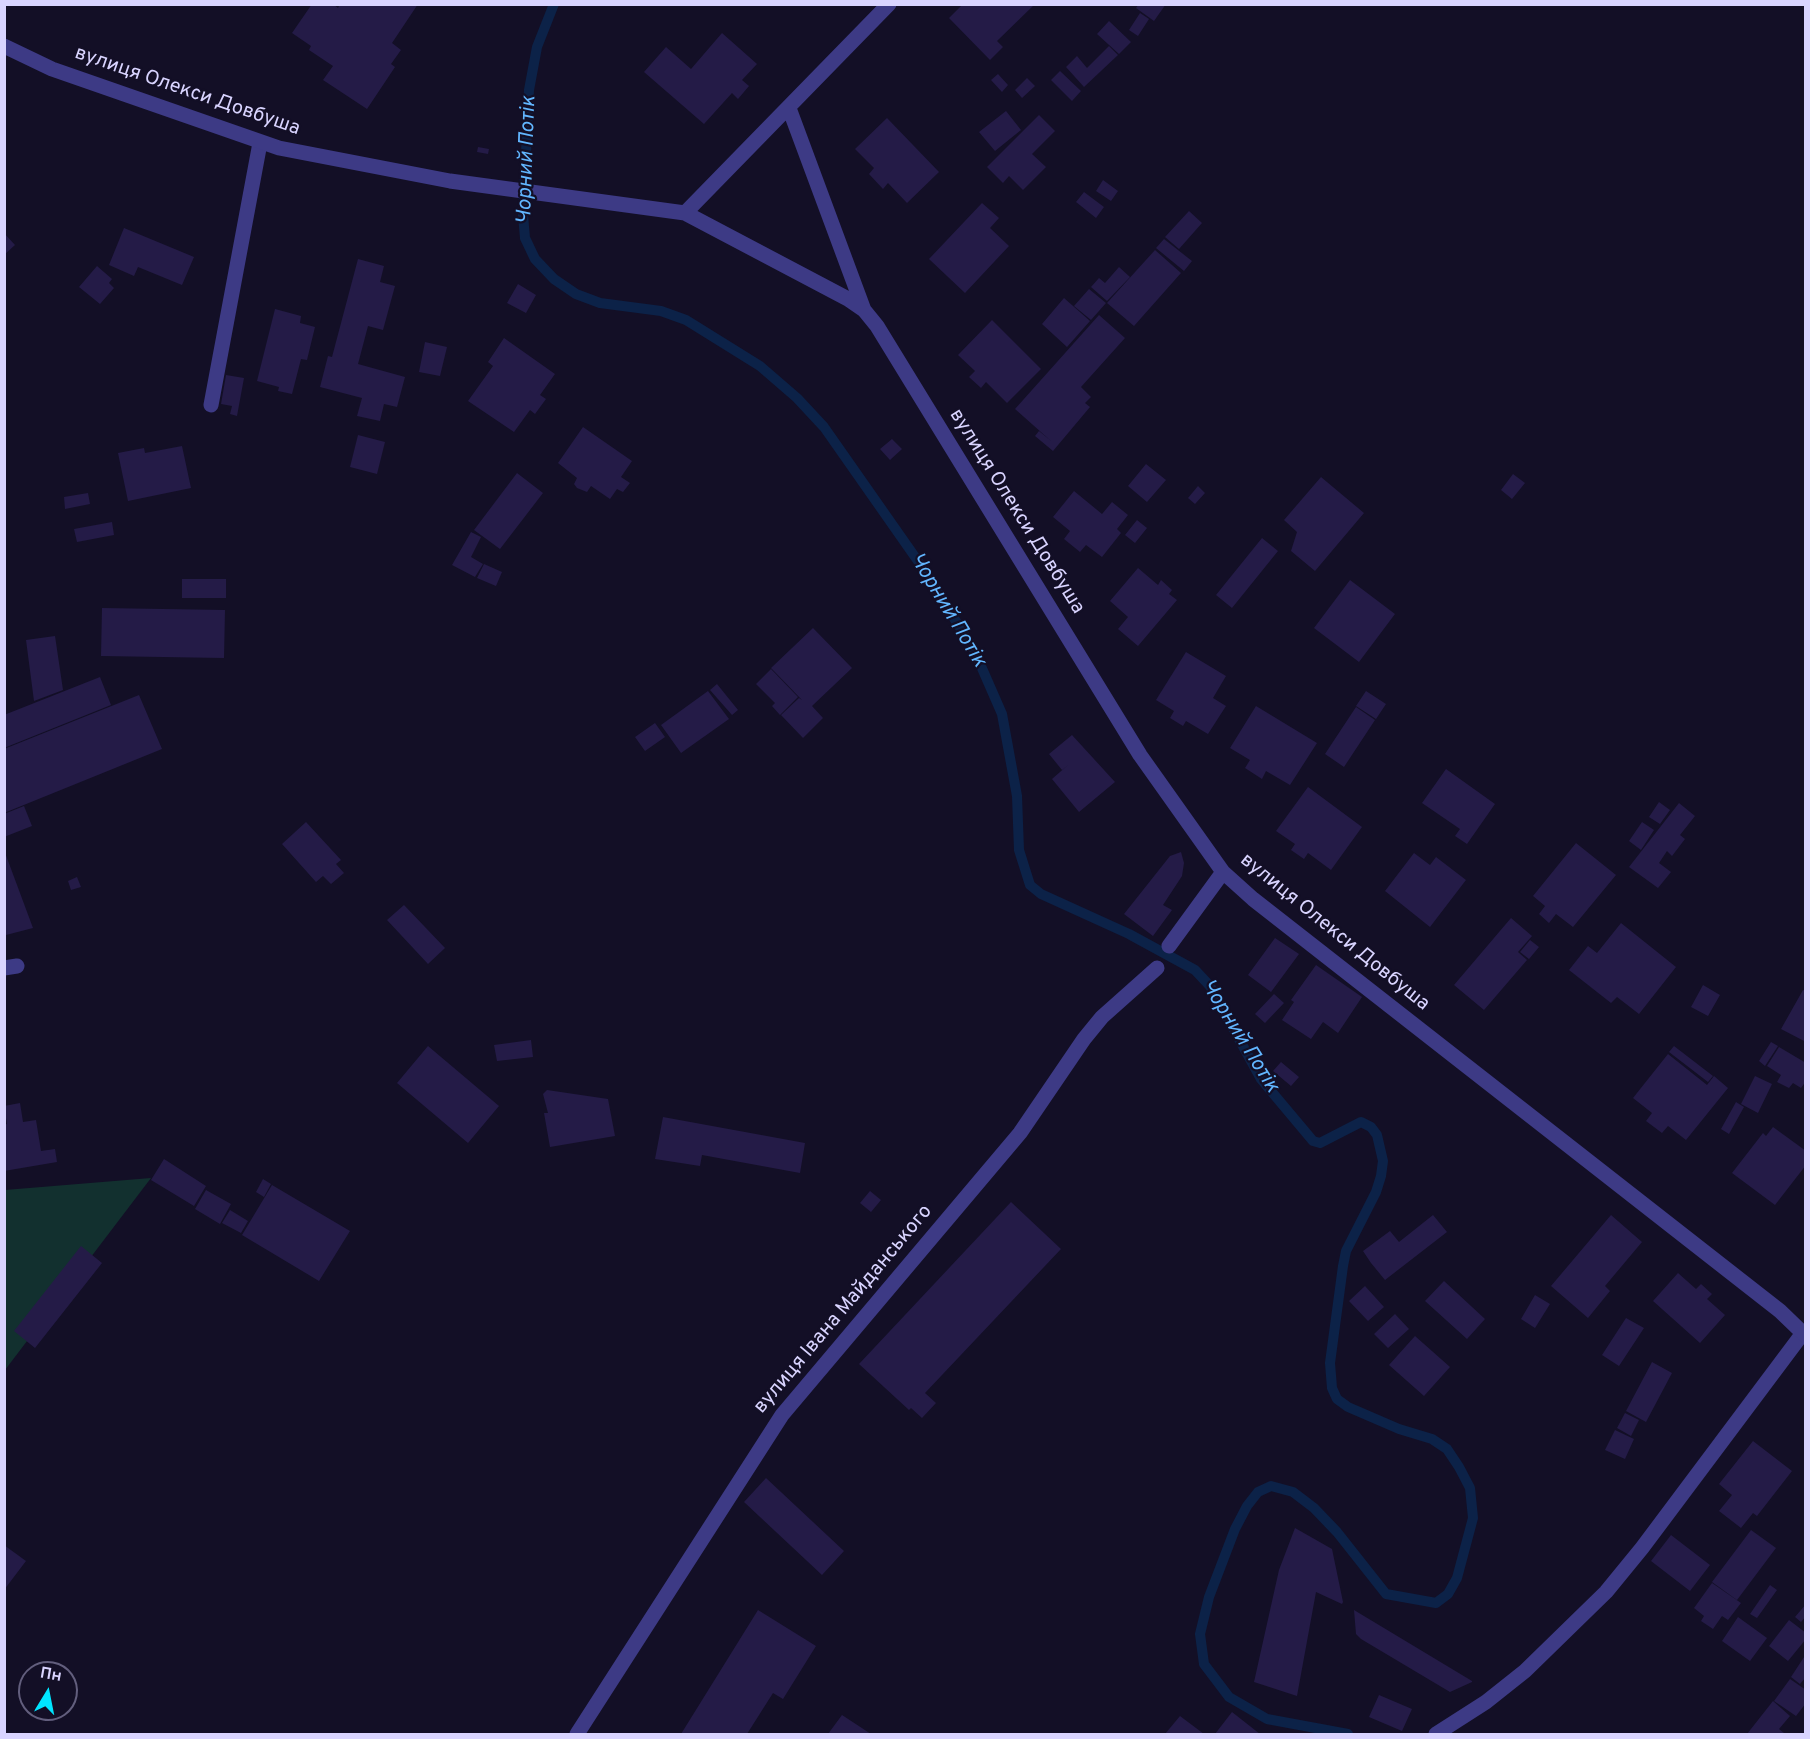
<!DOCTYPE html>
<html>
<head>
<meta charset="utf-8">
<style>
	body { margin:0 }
	#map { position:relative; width:1810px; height:1739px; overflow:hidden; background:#130f26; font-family:Overpass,sans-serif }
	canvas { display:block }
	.frame { position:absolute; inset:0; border:6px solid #d9d4ff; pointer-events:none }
	.north { position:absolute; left:18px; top:1661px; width:60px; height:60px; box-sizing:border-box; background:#130f26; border:2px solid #625e7d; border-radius:50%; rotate:10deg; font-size:16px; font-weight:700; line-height:24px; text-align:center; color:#d9d4ff }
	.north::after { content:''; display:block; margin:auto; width:21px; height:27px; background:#00e5ff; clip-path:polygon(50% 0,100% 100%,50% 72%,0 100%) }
</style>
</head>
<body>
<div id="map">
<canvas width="1810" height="1739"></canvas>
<div class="frame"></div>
<div class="north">Пн</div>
</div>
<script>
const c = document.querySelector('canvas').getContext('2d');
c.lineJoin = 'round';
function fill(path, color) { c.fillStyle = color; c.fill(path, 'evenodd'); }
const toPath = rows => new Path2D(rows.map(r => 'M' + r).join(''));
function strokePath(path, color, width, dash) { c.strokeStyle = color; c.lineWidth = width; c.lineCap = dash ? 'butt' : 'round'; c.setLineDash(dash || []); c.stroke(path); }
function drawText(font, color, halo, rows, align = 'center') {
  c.font = font + ' Overpass,sans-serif'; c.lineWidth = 4.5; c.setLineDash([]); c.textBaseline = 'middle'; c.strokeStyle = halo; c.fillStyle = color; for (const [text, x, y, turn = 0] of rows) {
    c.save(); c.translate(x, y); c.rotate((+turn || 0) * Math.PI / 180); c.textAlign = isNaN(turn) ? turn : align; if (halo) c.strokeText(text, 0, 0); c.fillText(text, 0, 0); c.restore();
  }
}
fill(toPath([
	[151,1178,5,1370,5,1190]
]), '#12302f');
strokePath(toPath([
	[554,4,537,47,529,90,523,215,525,238,535,259,554,279,576,294,600,303,661,311,686,320,760,366,797,398,824,427,920,564,974,650,1002,714,1017,796,1019,850,1030,885,1041,894,1129,934,1195,970,1210,986,1261,1079,1313,1141,1320,1143,1361,1122,1371,1127,1377,1135,1383,1161,1381,1176,1376,1192,1346,1251,1343,1266,1330,1363,1332,1388,1337,1399,1348,1407,1399,1429,1432,1439,1447,1449,1459,1467,1470,1488,1473,1518,1457,1578,1448,1594,1436,1603,1386,1594,1337,1532,1314,1508,1293,1492,1271,1486,1258,1492,1247,1506,1235,1529,1209,1597,1200,1634,1204,1664,1229,1697,1267,1719,1348,1734]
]), '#0c2248', 10);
fill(toPath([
	[312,4,333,4,338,8,340,4,418,4,392,43,401,50,391,64,395,67,367,109,323,80,333,66,309,50,311,46,292,33],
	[963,4,1035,4,997,41,1003,47,990,60,949,18],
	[1139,4,1166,4,1154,21,1136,8],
	[1140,13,1149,19,1138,36,1129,30],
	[1109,21,1131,42,1119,54,1097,34],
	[722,33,757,64,742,80,749,86,738,99,732,93,704,124,644,72,666,47,691,69],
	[1109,46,1118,55,1084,87,1066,67,1077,56,1087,68],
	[1060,71,1081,91,1072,101,1051,80],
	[998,74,1008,85,1002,92,991,80],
	[1027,78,1035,86,1022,98,1015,90],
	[1006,111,1021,130,995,151,979,132],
	[1039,115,1055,131,1032,154,1046,167,1023,190,1009,176,1003,183,987,167],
	[887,118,939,172,907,203,888,183,883,189,869,174,874,168,855,149],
	[478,147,489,149,488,154,477,152],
	[1103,180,1118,191,1111,201,1096,191],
	[1084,192,1104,207,1096,218,1076,202],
	[982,203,999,218,990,228,1009,246,965,293,929,259],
	[1189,211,1202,223,1179,249,1165,237],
	[124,228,194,257,182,285,138,267,134,276,109,265],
	[4,233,15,245,4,255],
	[1164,239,1192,261,1184,271,1156,248],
	[1155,250,1181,273,1134,326,1107,303],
	[358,259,384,266,380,282,395,286,383,330,368,326,358,364,405,377,397,407,384,404,380,421,357,416,362,398,320,387,328,356,332,357],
	[97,266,112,279,109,283,114,288,100,304,79,287],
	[1119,267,1130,277,1107,301,1091,287,1099,278,1105,283],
	[518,284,536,295,526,313,507,303],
	[1089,289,1106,303,1091,320,1074,306],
	[1064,298,1090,321,1067,347,1042,324],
	[275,309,301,316,300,323,315,327,307,360,301,359,292,394,278,391,279,387,257,381],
	[1099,315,1125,338,1081,387,1091,397,1085,403,1090,407,1053,451,1035,436,1039,431,1051,441,1015,409],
	[992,320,1041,369,1007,403,986,382,981,388,969,377,975,371,958,355],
	[504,338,555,374,540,395,546,399,535,414,530,410,514,432,468,401,493,366,488,362],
	[425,342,447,347,440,376,419,372],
	[226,375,244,378,237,416,230,414,232,406,221,404],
	[583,427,632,461,621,477,630,483,623,492,617,489,610,499,591,486,587,492,577,488,574,484,577,478,558,463],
	[358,435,385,442,377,474,350,467],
	[892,439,902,449,890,460,880,449],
	[182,446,191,488,128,501,118,453,144,448,145,453],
	[1146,464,1166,480,1147,502,1128,486],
	[517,473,543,493,500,549,474,530],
	[1513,474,1525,483,1512,499,1501,490],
	[1321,477,1364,513,1315,571,1291,551,1297,532,1284,520],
	[1198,486,1205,493,1195,504,1188,498],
	[1074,491,1102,514,1112,502,1128,515,1117,529,1121,533,1102,557,1086,545,1080,552,1064,539,1070,531,1053,517],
	[88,493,90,504,65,509,64,497],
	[1137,520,1147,528,1135,543,1125,535],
	[112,522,114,535,77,542,74,529],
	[471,532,481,537,471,557,483,564,475,577,452,565],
	[1262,538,1278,551,1232,608,1216,595],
	[484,564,502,572,496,586,477,578],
	[1138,568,1158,585,1161,580,1172,590,1169,594,1177,600,1138,646,1118,629,1128,617,1110,601],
	[182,579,226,579,226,598,182,598],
	[1350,580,1395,614,1359,662,1314,628],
	[102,608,225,610,224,658,101,656],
	[813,628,852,668,812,706,823,718,803,738,781,715,799,698,802,700,771,668],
	[55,636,63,690,34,701,26,640],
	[1186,652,1226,676,1213,698,1226,706,1208,734,1186,721,1183,726,1170,718,1174,711,1156,700],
	[771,669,798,697,780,715,772,706,775,703,756,684],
	[100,677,111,705,4,748,4,715],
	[717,684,738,710,732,715,710,690],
	[708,691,729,719,681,753,661,725],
	[1366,691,1386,704,1376,719,1356,706],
	[139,695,162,749,4,813,4,749],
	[1256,706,1317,743,1290,785,1266,771,1262,779,1245,768,1250,760,1230,748],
	[1356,707,1375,720,1344,767,1325,754],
	[655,723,665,737,645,751,635,737],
	[1072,735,1115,782,1079,812,1052,779,1068,765,1062,770,1049,754],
	[1446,769,1495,804,1467,844,1455,836,1460,829,1422,803],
	[1308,787,1362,827,1331,870,1308,853,1304,859,1291,850,1295,844,1276,831],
	[1659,802,1670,810,1660,824,1649,817],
	[1679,803,1695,816,1680,835,1685,839,1672,856,1667,851,1659,863,1671,872,1658,888,1629,867],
	[24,806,32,826,4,837,4,814],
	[306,822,341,860,336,864,344,873,331,884,323,876,316,882,282,844],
	[1642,822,1654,830,1641,850,1629,841],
	[1576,843,1616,875,1573,927,1556,914,1549,923,1539,914,1545,906,1533,896],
	[4,850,33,928,6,935,4,929],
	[1181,852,1184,863,1182,876,1163,905,1172,910,1153,936,1124,914,1170,856],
	[1414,853,1430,865,1436,857,1466,880,1430,927,1385,891],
	[77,877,81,887,71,890,68,881],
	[404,905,445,948,428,964,387,920],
	[1511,918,1532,936,1518,952,1527,960,1484,1010,1454,985],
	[1621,923,1676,967,1639,1014,1617,997,1611,1003,1569,970,1588,946,1597,953],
	[1275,938,1299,954,1271,992,1248,975],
	[1530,940,1539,947,1529,959,1520,952],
	[1316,965,1362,997,1338,1033,1323,1022,1311,1039,1282,1020,1294,1002,1291,1000],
	[1703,985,1720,995,1708,1016,1691,1007],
	[1803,990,1806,991,1806,1042,1781,1029],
	[1274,994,1284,1003,1265,1023,1255,1014],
	[531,1040,533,1057,497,1061,494,1045],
	[1771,1042,1778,1046,1765,1066,1759,1061],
	[428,1046,499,1106,468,1143,397,1083],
	[1674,1046,1713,1076,1708,1082,1669,1052],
	[1779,1047,1806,1063,1806,1081,1801,1088,1793,1083,1789,1088,1777,1082,1781,1075,1767,1066],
	[1668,1054,1707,1085,1714,1076,1728,1088,1686,1140,1668,1126,1662,1133,1646,1121,1652,1113,1633,1098],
	[1281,1062,1299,1077,1291,1086,1273,1071],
	[1755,1076,1772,1084,1758,1113,1741,1104],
	[547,1090,608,1099,615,1136,550,1147,544,1113,548,1113,543,1094],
	[1736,1102,1744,1107,1729,1134,1721,1129],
	[20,1103,23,1122,36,1120,41,1151,55,1149,57,1162,4,1171,4,1125,7,1124,4,1106],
	[663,1117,805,1143,800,1173,702,1155,700,1166,655,1159],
	[1773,1127,1806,1151,1806,1165,1775,1205,1732,1173,1763,1133,1766,1136],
	[164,1159,206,1186,194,1206,151,1180],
	[263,1179,271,1184,264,1197,256,1192],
	[272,1185,350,1231,319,1281,242,1235],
	[206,1190,231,1204,220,1224,195,1209],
	[870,1191,881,1200,871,1212,860,1203],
	[1011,1202,1061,1249,925,1393,936,1403,922,1418,911,1408,909,1410,859,1364],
	[230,1210,248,1221,241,1233,222,1223],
	[1433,1215,1447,1232,1385,1280,1371,1263,1379,1256,1371,1263,1363,1251,1390,1231,1399,1242],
	[1611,1215,1642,1242,1605,1286,1610,1291,1588,1318,1551,1286],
	[81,1246,102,1263,35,1348,14,1331],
	[1678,1273,1696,1289,1701,1284,1712,1294,1707,1299,1725,1315,1700,1343,1653,1301],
	[1444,1281,1485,1319,1467,1339,1425,1301],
	[1365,1286,1384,1307,1368,1321,1349,1301],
	[1535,1295,1550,1304,1535,1328,1521,1319],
	[1395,1314,1409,1329,1388,1348,1374,1334],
	[1626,1318,1644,1328,1619,1366,1602,1355],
	[1415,1336,1450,1367,1424,1396,1389,1365],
	[1652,1362,1672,1373,1646,1422,1626,1411],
	[1625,1413,1639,1420,1631,1436,1617,1428],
	[1615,1430,1634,1439,1625,1459,1605,1450],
	[1753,1441,1792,1471,1757,1516,1753,1513,1741,1528,1719,1511,1732,1495,1719,1484],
	[766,1478,844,1551,822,1575,744,1502],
	[1295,1528,1332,1549,1343,1602,1342,1604,1316,1592,1297,1696,1254,1682,1279,1570],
	[1751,1530,1776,1548,1737,1600,1712,1582],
	[1671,1535,1710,1565,1690,1591,1651,1561],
	[4,1545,26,1561,4,1590],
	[1712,1583,1741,1603,1728,1620,1722,1616,1713,1629,1701,1621,1704,1616,1694,1608],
	[1770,1585,1777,1590,1757,1618,1750,1614],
	[1806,1604,1806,1616,1801,1622,1795,1617],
	[758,1610,816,1646,783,1699,773,1693,747,1734,681,1734],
	[1354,1610,1472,1681,1472,1682,1450,1692,1361,1639,1356,1634],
	[1738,1617,1767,1638,1750,1661,1722,1641],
	[1789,1620,1806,1633,1806,1639,1788,1661,1769,1646],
	[1806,1654,1806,1677,1800,1684,1791,1677],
	[1790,1679,1806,1690,1806,1703,1796,1716,1774,1701],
	[1379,1695,1412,1709,1402,1731,1369,1717],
	[1773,1701,1790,1716,1779,1729,1784,1733,1747,1734],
	[1232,1712,1260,1734,1215,1734],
	[842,1715,871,1734,828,1734],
	[1180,1716,1204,1734,1165,1734]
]), '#241b47');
strokePath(toPath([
	[211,405,260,143],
	[4,968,17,966],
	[1436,1734,1486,1702,1525,1671,1606,1592,1642,1548,1803,1333]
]), '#3d3a85', 15);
strokePath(toPath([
	[4,46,52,69,279,148,450,181,685,213,848,299,864,310,877,326,1140,755,1223,872,1253,899,1780,1311,1806,1336],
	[789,108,864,310],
	[685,213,889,4],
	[1169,946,1223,872],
	[577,1734,782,1415,1020,1133,1084,1039,1102,1017,1157,968]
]), '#3d3a85', 15);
drawText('20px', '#d9d4ff', '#130f26', [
	["вулиця Олекси Довбуша",187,92,19],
	["вулиця Олекси Довбуша",1016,512,58],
	["вулиця Олекси Довбуша",1334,933,39],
	["вулиця Івана Майданського",844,1310,-50]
]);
drawText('italic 21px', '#62b6ff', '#130f26', [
	["Чорний Потік",528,160,-88],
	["Чорний Потік",947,611,59],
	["Чорний Потік",1239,1037,58]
]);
</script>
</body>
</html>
